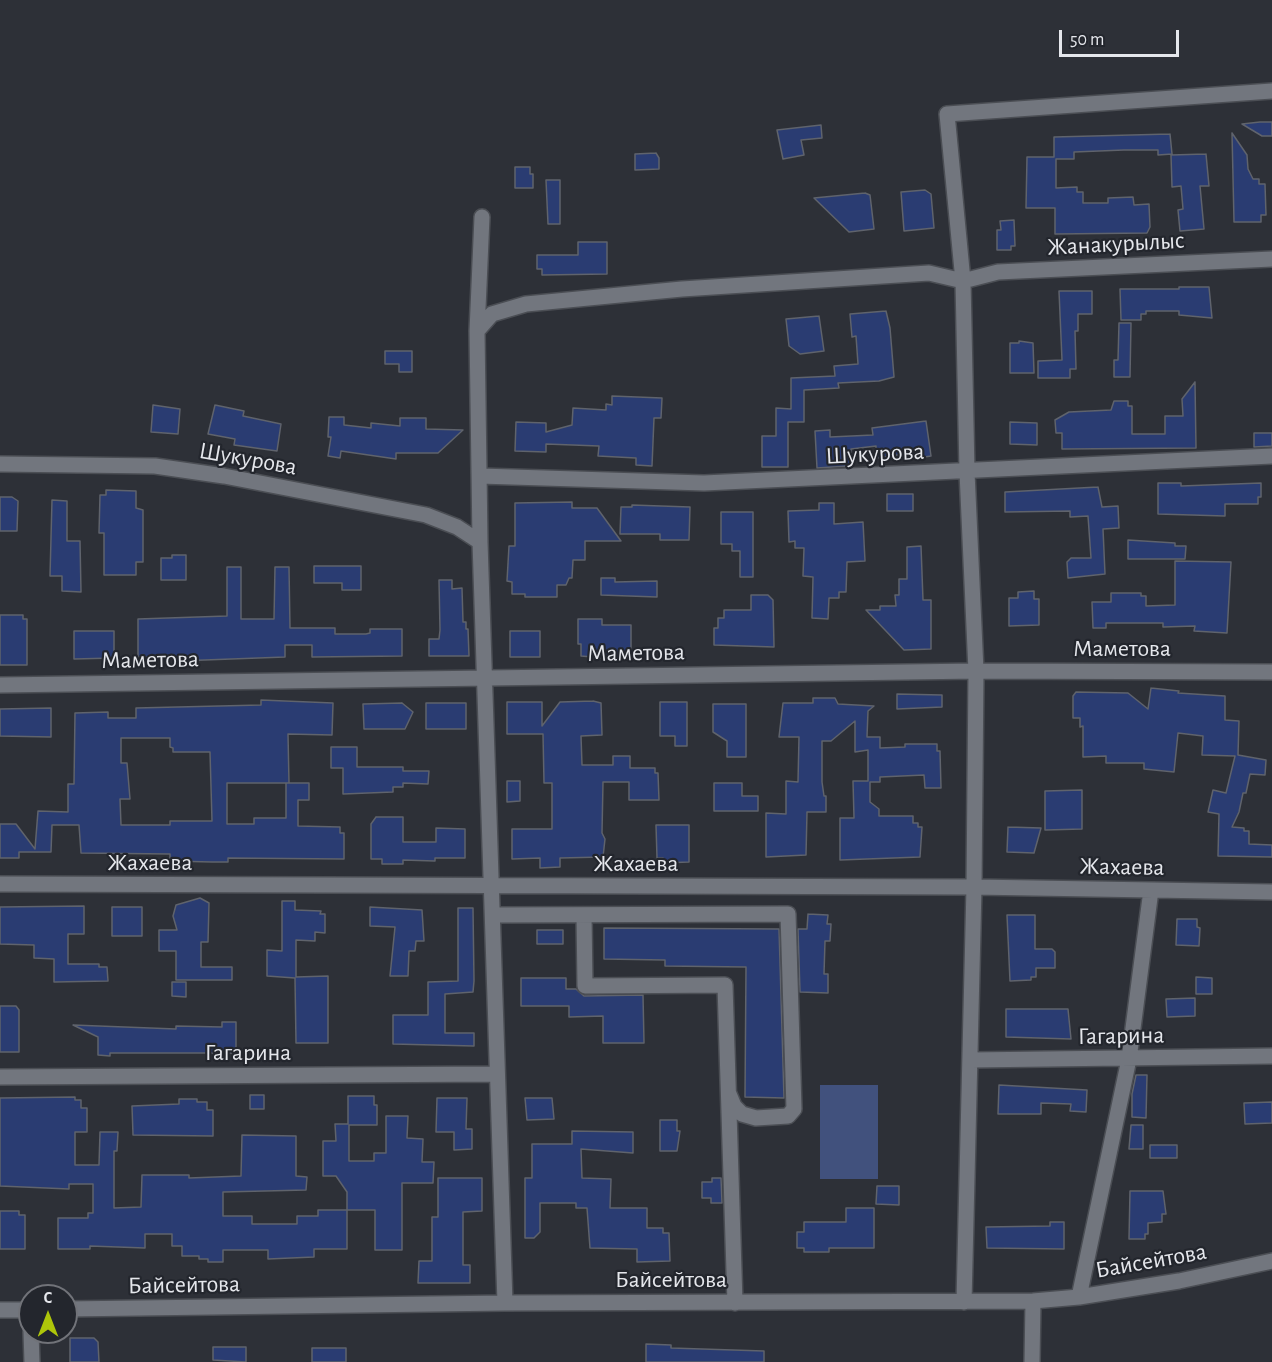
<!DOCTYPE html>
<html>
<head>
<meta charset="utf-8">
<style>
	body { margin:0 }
	#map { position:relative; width:1272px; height:1362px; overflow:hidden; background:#2d3037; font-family:"Alegreya Sans",sans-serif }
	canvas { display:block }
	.north { position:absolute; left:18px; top:1284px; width:60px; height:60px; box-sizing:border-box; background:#23262d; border:2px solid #717379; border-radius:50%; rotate:0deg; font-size:16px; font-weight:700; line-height:24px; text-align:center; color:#e5e7ec }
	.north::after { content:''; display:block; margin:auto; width:21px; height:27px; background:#aec60a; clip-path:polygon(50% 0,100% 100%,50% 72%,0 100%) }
	.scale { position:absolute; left:1059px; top:30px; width:120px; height:27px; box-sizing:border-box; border:3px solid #e5e7ec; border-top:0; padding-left:8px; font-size:18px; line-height:21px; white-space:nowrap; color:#e5e7ec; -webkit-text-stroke:4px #23262d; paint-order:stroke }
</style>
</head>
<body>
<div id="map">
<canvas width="1272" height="1362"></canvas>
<div class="north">С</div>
<div class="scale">50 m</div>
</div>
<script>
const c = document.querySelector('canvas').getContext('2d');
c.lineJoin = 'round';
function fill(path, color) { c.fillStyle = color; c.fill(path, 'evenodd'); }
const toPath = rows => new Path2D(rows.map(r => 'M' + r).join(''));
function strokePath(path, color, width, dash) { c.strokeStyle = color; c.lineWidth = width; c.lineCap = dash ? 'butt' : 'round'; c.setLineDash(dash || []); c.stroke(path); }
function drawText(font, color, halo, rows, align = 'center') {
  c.font = font + ' "Alegreya Sans",sans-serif'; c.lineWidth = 4.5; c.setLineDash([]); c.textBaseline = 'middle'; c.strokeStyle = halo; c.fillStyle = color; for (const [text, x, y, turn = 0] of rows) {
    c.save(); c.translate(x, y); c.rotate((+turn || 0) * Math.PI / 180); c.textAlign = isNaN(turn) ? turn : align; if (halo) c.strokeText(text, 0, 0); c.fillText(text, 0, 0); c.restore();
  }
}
fill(toPath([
	[820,1085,878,1085,878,1179,820,1179]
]), '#41517d');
const building = toPath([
	[1260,122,1272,122,1272,136,1262,136,1242,124,1260,122],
	[821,125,822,138,801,140,804,155,783,159,777,130,821,125],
	[1232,133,1247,155,1248,169,1253,179,1259,179,1259,184,1265,184,1266,215,1261,215,1261,222,1234,222,1232,133],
	[1170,134,1172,154,1158,155,1158,150,1124,150,1074,152,1074,159,1056,159,1056,188,1077,187,1077,192,1083,192,1083,203,1108,203,1108,198,1133,197,1134,205,1149,204,1150,227,1147,233,1055,234,1055,208,1026,208,1027,157,1054,157,1054,137,1170,134],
	[656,153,659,158,659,169,635,170,635,154,656,153],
	[1206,154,1209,186,1200,186,1204,229,1180,231,1178,210,1183,209,1181,186,1172,187,1171,155,1206,154],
	[515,167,530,167,530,174,533,174,533,188,515,188,515,167],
	[546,180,560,180,560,224,548,224,546,180],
	[925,190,931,194,934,228,904,231,901,192,925,190],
	[865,193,870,195,874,229,849,232,814,198,865,193],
	[1014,220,1015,246,1011,246,1011,250,997,250,997,230,1001,230,1000,221,1014,220],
	[578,242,607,242,607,274,542,275,542,269,537,269,537,255,578,255,578,242],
	[1179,287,1209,287,1212,318,1179,315,1179,311,1146,311,1146,314,1141,314,1141,320,1121,320,1120,289,1179,289,1179,287],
	[1059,291,1092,291,1092,314,1078,314,1078,331,1075,331,1076,369,1070,369,1070,378,1038,378,1038,361,1062,360,1059,291],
	[886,311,890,328,894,377,879,381,838,383,839,388,804,390,804,422,788,422,788,467,762,467,762,436,776,436,776,408,791,409,791,378,835,376,834,366,858,364,856,336,852,337,850,314,886,311],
	[819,316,824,351,800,354,789,346,786,319,819,316],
	[1119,323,1131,323,1130,377,1114,377,1114,360,1118,360,1119,323],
	[1019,341,1033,343,1034,373,1010,373,1010,343,1019,343,1019,341],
	[385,351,412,351,412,372,399,372,399,364,385,364,385,351],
	[1195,382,1196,448,1062,449,1062,433,1056,433,1055,420,1069,412,1111,410,1114,401,1128,401,1128,406,1132,406,1132,434,1165,434,1165,416,1183,416,1182,399,1195,382],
	[612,396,662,398,661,418,654,418,652,466,636,465,636,458,598,456,599,446,546,444,546,452,515,451,516,422,546,423,546,432,572,425,573,408,606,410,606,404,612,405,612,396],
	[153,405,180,409,178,434,151,432,153,405],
	[215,405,244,411,243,416,281,424,277,451,234,445,235,439,208,434,215,405],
	[329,417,344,417,344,425,371,428,371,423,400,426,400,418,426,418,426,429,463,430,438,453,396,453,396,459,341,451,340,458,328,456,331,437,328,437,329,417],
	[926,421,931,456,905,460,904,454,877,458,876,446,851,449,851,464,848,466,817,468,815,431,830,430,830,437,873,435,872,428,926,421],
	[1010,422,1037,423,1037,445,1010,444,1010,422],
	[1254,433,1272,433,1272,446,1254,447,1254,433],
	[1158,483,1181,483,1181,486,1261,483,1261,497,1258,497,1258,504,1225,504,1225,516,1158,514,1158,483],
	[1098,487,1102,507,1118,506,1119,528,1103,529,1105,574,1068,578,1067,562,1071,558,1091,558,1088,516,1070,517,1070,511,1005,512,1005,492,1098,487],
	[106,490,136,491,136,508,143,510,143,562,136,562,136,575,104,575,104,533,99,533,100,495,106,495,106,490],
	[887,494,913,494,913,511,887,511,887,494],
	[0,497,12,497,18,501,17,531,0,531,0,497],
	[52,500,67,501,67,541,80,541,81,592,62,591,62,576,50,576,52,500],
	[572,502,572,508,597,508,621,541,585,541,585,560,573,560,572,578,569,578,566,585,557,585,557,597,525,597,525,594,512,594,512,582,507,581,509,546,515,546,515,503,572,502],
	[819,503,834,503,834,524,863,522,865,561,847,562,846,592,839,592,839,598,829,598,828,619,812,618,813,577,803,576,804,548,795,548,795,541,789,542,788,511,819,510,819,503],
	[632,505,690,507,689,540,660,540,660,534,620,534,621,507,632,507,632,505],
	[721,512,753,512,753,577,740,577,740,551,732,551,732,544,721,544,721,512],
	[1128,540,1175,543,1175,546,1186,546,1185,559,1128,559,1128,540],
	[921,546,923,600,931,600,931,649,904,650,866,610,880,610,880,606,896,606,895,595,899,595,899,579,907,579,907,547,921,546],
	[172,555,186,555,186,580,161,580,161,558,172,558,172,555],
	[1175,561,1231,562,1227,633,1194,631,1195,626,1163,627,1163,623,1106,623,1106,628,1093,628,1092,602,1111,602,1111,593,1141,593,1141,596,1146,596,1146,606,1175,605,1175,561],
	[314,566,361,566,361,590,342,590,342,583,314,583,314,566],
	[227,567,241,567,241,619,274,619,275,567,289,567,290,628,335,628,335,634,366,634,370,633,370,629,402,629,402,656,312,657,312,645,285,645,285,657,178,661,178,657,138,657,138,619,227,616,227,567],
	[601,578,615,578,615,582,657,581,657,597,601,595,601,578],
	[439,580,452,580,452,589,462,588,463,622,466,622,466,629,468,629,469,656,429,656,429,639,439,639,440,630,439,580],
	[1034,591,1034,599,1039,599,1039,625,1009,626,1009,598,1018,598,1018,592,1034,591],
	[751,595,768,595,773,600,774,647,714,645,714,628,718,628,718,618,724,618,724,610,751,610,751,595],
	[0,615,23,615,23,619,27,619,27,665,0,665,0,615],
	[578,619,602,619,602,625,631,625,631,657,616,659,581,656,581,644,578,644,578,619],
	[74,631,114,631,114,658,74,659,74,631],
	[510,631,540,631,540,657,510,657,510,631],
	[1151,688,1179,691,1178,693,1225,696,1225,720,1239,721,1238,755,1266,760,1265,775,1250,774,1246,793,1243,793,1239,812,1232,827,1244,828,1244,831,1249,831,1249,844,1272,845,1272,857,1218,856,1219,814,1208,812,1213,790,1226,793,1235,756,1202,755,1203,736,1178,733,1174,772,1144,769,1144,763,1106,763,1106,756,1083,757,1083,726,1080,727,1080,718,1073,718,1073,696,1076,692,1128,693,1148,709,1151,688],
	[897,694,942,695,942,707,897,709,897,694],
	[813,698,835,698,838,704,874,706,868,711,867,737,880,737,880,748,905,747,905,744,937,744,937,751,940,751,941,788,925,788,924,775,880,777,880,782,870,782,870,802,879,809,879,816,913,816,913,823,918,823,918,827,922,827,920,857,840,860,840,818,854,818,853,781,868,781,868,750,855,752,855,721,831,741,822,741,822,782,824,796,826,796,826,812,807,812,806,855,766,857,766,813,786,814,786,781,798,782,799,737,779,737,783,703,813,703,813,698],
	[261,700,333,703,332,735,288,734,289,783,227,783,227,824,254,824,254,818,286,818,286,783,309,783,309,800,298,800,298,826,340,827,340,833,344,833,344,859,228,858,228,862,212,862,170,861,170,854,81,853,79,825,52,825,51,852,19,852,19,858,0,858,0,824,16,824,35,849,38,811,68,812,68,784,74,784,75,713,108,712,108,718,136,718,136,708,261,705,261,700],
	[121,738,170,738,170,747,173,748,173,752,210,752,212,821,170,821,170,825,121,825,120,799,130,799,127,763,121,763,121,738],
	[593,701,601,703,602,735,581,736,582,765,613,765,613,756,630,756,630,768,655,768,655,773,658,773,659,800,629,800,629,782,603,782,602,833,605,839,603,857,560,858,560,867,540,868,540,858,512,859,512,829,552,829,552,783,544,783,543,734,507,734,507,702,542,702,542,726,560,702,593,701],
	[660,702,687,702,687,746,675,746,675,736,660,736,660,702],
	[402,703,413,712,405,729,364,729,363,704,402,703],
	[426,703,466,703,466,729,426,729,426,703],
	[713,704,746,704,746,757,727,757,727,741,713,732,713,704],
	[51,708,51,737,0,736,0,709,51,708],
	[331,747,357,747,357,767,403,767,403,771,429,771,428,784,403,783,403,787,393,787,393,792,343,794,343,768,331,768,331,747],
	[507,781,520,781,520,801,507,802,507,781],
	[714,783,742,783,742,796,758,796,758,811,714,811,714,783],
	[1082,790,1082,829,1045,830,1045,791,1082,790],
	[376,817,403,817,403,842,436,842,436,828,465,829,465,858,435,858,435,861,403,860,403,864,382,864,382,859,371,859,371,824,376,817],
	[656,825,689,825,689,862,663,863,663,858,657,858,656,825],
	[1008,827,1041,828,1034,853,1007,852,1008,827],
	[200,898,209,903,208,942,201,942,201,967,232,967,232,980,176,980,176,951,159,951,159,930,177,930,173,916,176,905,200,898],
	[282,901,295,901,295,910,321,911,320,914,325,914,325,933,315,932,315,941,296,940,296,977,328,976,328,1043,296,1043,295,978,267,976,267,950,282,951,282,901],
	[84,906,84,934,68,934,68,964,99,964,99,967,107,967,108,981,54,982,54,959,34,958,34,945,0,944,0,907,84,906],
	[112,907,142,907,142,936,112,936,112,907],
	[370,907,422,910,424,941,416,941,415,951,409,951,408,976,390,976,395,927,370,926,370,907],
	[458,908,473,908,474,981,473,992,445,994,445,1033,474,1033,474,1046,393,1044,393,1015,428,1015,428,982,458,981,458,908],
	[808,914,828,915,827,924,831,924,830,941,825,941,824,974,828,974,828,993,800,992,798,929,807,929,808,914],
	[1007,915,1035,915,1035,949,1052,949,1055,952,1055,968,1036,968,1036,977,1031,977,1031,980,1010,981,1007,915],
	[1177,919,1197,919,1197,927,1200,928,1199,946,1176,945,1177,919],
	[604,928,779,929,784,1098,745,1097,746,967,665,966,665,960,604,959,604,928],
	[537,930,563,930,563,944,537,944,537,930],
	[1196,977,1212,978,1212,994,1196,994,1196,977],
	[521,978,566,978,566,989,576,989,584,996,643,995,644,1043,603,1043,603,1016,569,1017,569,1006,521,1006,521,978],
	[172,982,186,982,186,997,172,996,172,982],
	[1195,998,1195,1016,1167,1017,1166,999,1195,998],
	[0,1006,16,1006,19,1010,19,1052,0,1052,0,1006],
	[1006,1009,1068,1009,1071,1039,1006,1037,1006,1009],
	[222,1022,236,1022,236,1053,110,1053,110,1056,98,1055,98,1037,73,1025,176,1029,176,1026,222,1027,222,1022],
	[1136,1075,1147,1075,1146,1118,1132,1117,1132,1094,1136,1075],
	[999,1085,1087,1090,1086,1112,1070,1111,1071,1104,1041,1103,1041,1114,998,1114,999,1085],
	[250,1095,264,1095,264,1109,250,1109,250,1095],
	[348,1096,374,1096,374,1105,377,1105,377,1125,349,1125,349,1161,374,1161,374,1153,386,1153,386,1116,408,1116,407,1138,423,1139,422,1162,434,1162,433,1183,402,1183,402,1250,375,1250,375,1210,347,1210,347,1249,314,1249,314,1257,268,1259,268,1250,223,1250,223,1262,208,1262,208,1259,199,1259,199,1256,182,1256,182,1246,172,1246,172,1234,145,1234,145,1248,90,1246,90,1249,58,1249,58,1218,88,1218,88,1213,93,1213,93,1184,69,1184,69,1189,0,1186,0,1098,75,1097,75,1100,81,1100,81,1108,87,1108,87,1132,75,1132,75,1165,99,1165,100,1132,118,1132,117,1151,114,1151,114,1208,141,1207,142,1175,189,1175,189,1178,241,1176,242,1135,296,1136,296,1176,307,1177,306,1190,223,1192,223,1216,252,1216,252,1224,297,1224,297,1216,318,1216,318,1210,347,1210,347,1192,336,1176,323,1176,323,1141,336,1141,335,1124,348,1124,348,1096],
	[437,1098,467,1098,466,1129,472,1129,472,1149,454,1150,454,1132,436,1132,437,1098],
	[525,1098,552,1098,554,1119,527,1120,525,1098],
	[179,1099,197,1099,197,1102,207,1102,207,1110,213,1110,213,1136,133,1135,132,1106,179,1104,179,1099],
	[1272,1102,1272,1123,1245,1124,1244,1103,1272,1102],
	[660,1120,677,1120,677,1131,680,1131,677,1151,660,1151,660,1120],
	[1131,1125,1143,1125,1143,1149,1129,1149,1131,1125],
	[572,1131,633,1132,633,1153,581,1149,582,1178,611,1179,610,1208,647,1208,647,1228,663,1228,663,1233,669,1233,670,1261,637,1262,637,1249,590,1248,587,1208,576,1208,576,1203,540,1203,540,1232,534,1238,525,1238,525,1178,532,1178,532,1144,572,1144,572,1131],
	[1150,1145,1177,1145,1177,1158,1150,1158,1150,1145],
	[438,1178,482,1178,482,1211,463,1212,463,1265,470,1265,470,1283,418,1283,419,1261,432,1261,432,1217,438,1217,438,1178],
	[712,1178,721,1178,722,1203,711,1203,711,1198,702,1198,702,1182,712,1182,712,1178],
	[877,1186,899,1186,899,1205,876,1204,877,1186],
	[1130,1191,1163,1191,1166,1214,1162,1214,1162,1222,1148,1223,1148,1234,1145,1234,1145,1239,1129,1239,1130,1191],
	[846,1208,874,1208,874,1248,829,1248,829,1252,804,1252,804,1248,797,1248,797,1232,804,1232,804,1222,846,1222,846,1208],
	[0,1211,19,1211,19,1215,25,1215,25,1249,0,1249,0,1211],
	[1050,1222,1064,1222,1064,1249,987,1248,986,1227,1050,1226,1050,1222],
	[70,1338,94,1338,98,1342,99,1362,70,1362,70,1338],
	[646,1344,671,1345,671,1348,764,1351,764,1362,646,1362,646,1344],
	[213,1347,246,1347,246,1362,213,1360,213,1347],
	[312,1348,346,1348,346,1362,312,1362,312,1348]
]);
fill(building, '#2a3c72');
strokePath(building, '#5f636c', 1.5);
const minor = toPath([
	[482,217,477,331,480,542,505,1303],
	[963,281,998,272,1272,259],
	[477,331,492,314,526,304,682,289,929,273,963,281],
	[0,464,155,466,224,476,426,515,457,527,480,542],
	[480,476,704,483,1272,456],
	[0,685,976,671,1272,672],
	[0,884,974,887,1272,892],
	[493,915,788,914,794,1109,788,1116,756,1118,742,1114,734,1106,729,1094],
	[584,915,585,986,725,985,735,1303],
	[971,1060,1272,1056],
	[0,1077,496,1074],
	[1079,1297,1129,1059,1151,890],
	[964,1302,974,887,976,671,967,472,963,281,947,114,1272,91],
	[66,1309,505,1303,1033,1301,1079,1297,1179,1281,1272,1261],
	[0,1310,30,1310],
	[31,1332,32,1362],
	[1032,1362,1033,1301]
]);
strokePath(minor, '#4b4e54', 18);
strokePath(minor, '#72767e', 15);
drawText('24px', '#e5e7ec', '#23262d', [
	["Жанакурылыс",1116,244,-3],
	["Шукурова",875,454,-3],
	["Шукурова",248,459,10],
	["Маметова",1122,649],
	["Маметова",636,653,-1],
	["Маметова",150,660,-1],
	["Жахаева",150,863],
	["Жахаева",636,864],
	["Жахаева",1122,867,1],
	["Гагарина",1121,1036,-1],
	["Гагарина",248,1053],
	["Байсейтова",1151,1261,-10],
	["Байсейтова",671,1280],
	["Байсейтова",184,1285,-1]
]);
</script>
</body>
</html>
